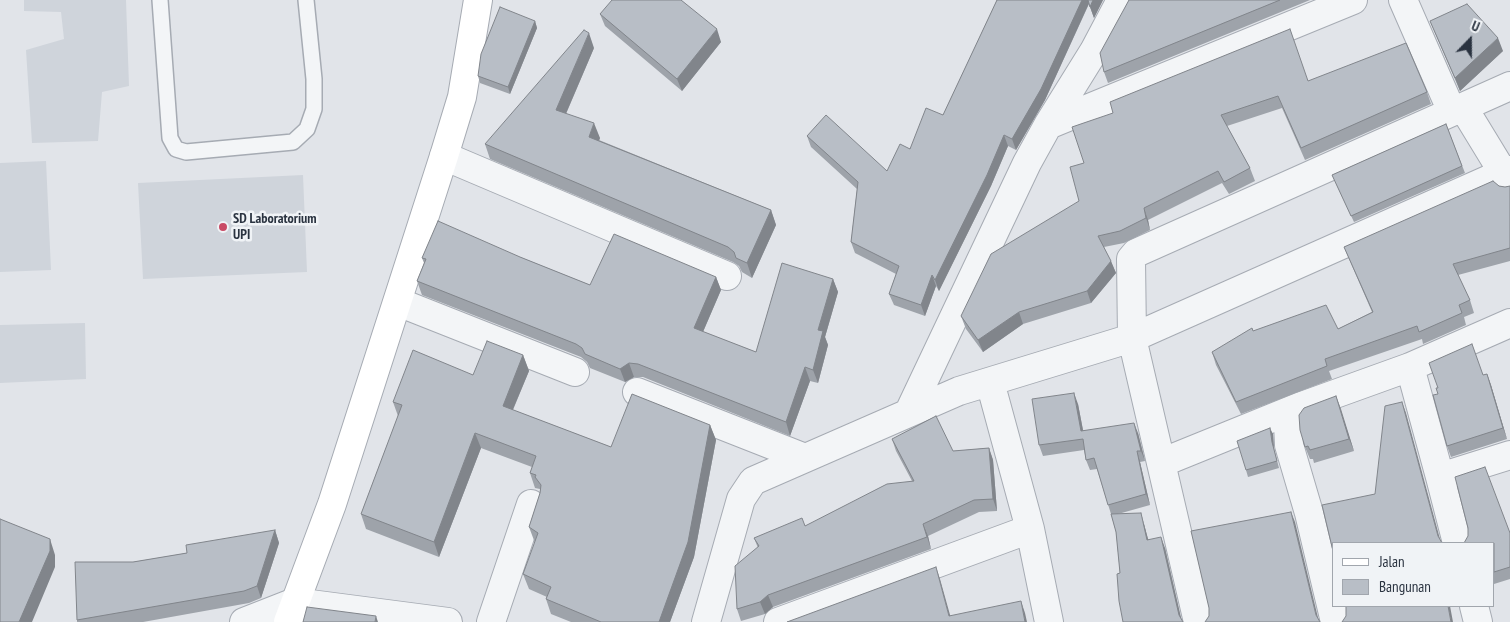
<!DOCTYPE html>
<html>
<head>
<meta charset="utf-8">
<style>
	body { margin:0 }
	#map { position:relative; width:1510px; height:622px; overflow:hidden; background:#e1e4e9; font-family:"PT Sans Narrow",sans-serif }
	canvas { display:block }
	.legend { position:absolute; left:1332px; top:542px; width:162px; height:65px; box-sizing:border-box; background:#f0f3f6; border:1px solid #a1a6ad; margin:0; padding:6px 9px; list-style:none; font-size:15px; color:#2a3340 }
	.legend li { display:flex; align-items:center; gap:10px; height:25px }
	.legend b { width:25px; border:1px solid #a1a6ad }
	.north { position:absolute; left:1445px; top:15px; width:50px; height:50px; -webkit-text-stroke:4px #f0f3f6; paint-order:stroke; rotate:22deg; font-size:14px; font-weight:700; line-height:20px; text-align:center; color:#2a3340 }
	.north::after { content:''; display:block; margin:auto; width:18px; height:22px; background:#2a3340; clip-path:polygon(50% 0,100% 100%,50% 72%,0 100%) }
</style>
</head>
<body>
<div id="map">
<canvas width="1510" height="622"></canvas>
<ul class="legend">
<li><b style="height:6px;background:#fff"></b>Jalan</li>
<li><b style="height:14px;background:#b8bec6"></b>Bangunan</li>
</ul>
<div class="north">U</div>
</div>
<script>
const c = document.querySelector('canvas').getContext('2d');
c.lineJoin = 'round';
function fill(path, color) { c.fillStyle = color; c.fill(path, 'evenodd'); }
const toPath = rows => new Path2D(rows.map(r => 'M' + r).join(''));
function strokePath(path, color, width, dash) { c.strokeStyle = color; c.lineWidth = width; c.lineCap = dash ? 'butt' : 'round'; c.setLineDash(dash || []); c.stroke(path); }
function drawText(font, color, halo, rows, align = 'center') {
  c.font = font + ' "PT Sans Narrow",sans-serif'; c.lineWidth = 5; c.setLineDash([]); c.textBaseline = 'middle'; c.strokeStyle = halo; c.fillStyle = color; for (const [text, x, y, turn = 0] of rows) {
    c.save(); c.translate(x, y); c.rotate((+turn || 0) * Math.PI / 180); c.textAlign = isNaN(turn) ? turn : align; if (halo) c.strokeText(text, 0, 0); c.fillText(text, 0, 0); c.restore();
  }
}
fill(toPath([
	[24,0,126,0,129,86,102,92,98,141,32,143,26,50,64,39,61,12,24,11],
	[46,161,51,270,0,272,0,163],
	[303,175,307,272,143,279,138,183],
	[85,323,86,379,0,383,0,325]
]), '#cfd4db');
const lane = toPath([
	[160,0,170,138,176,149,186,152,293,142,307,129,314,109,314,79,306,0]
]);
const street = toPath([
	[1403,0,1452,112],
	[1510,86,1463,107,1510,184],
	[1048,125,1353,0],
	[444,156,727,276],
	[398,302,575,372],
	[1410,367,1440,477],
	[990,382,1030,529,1049,622],
	[637,392,805,458],
	[909,412,1027,163,1048,125,1094,51,1121,0],
	[1161,463,1299,407],
	[1457,543,1440,477,1510,455],
	[1474,606,1478,622],
	[244,622,295,602,448,622],
	[491,622,531,504],
	[706,622,741,499,753,481,959,391,1132,338,1131,259,1136,253,1463,107],
	[778,622,1030,529],
	[1198,622,1132,338,1510,170],
	[1335,622,1309,513,1289,445,1288,423,1293,415,1299,407,1410,367,1510,323]
]);
const secondary = toPath([
	[288,622,332,504,444,156,462,97,478,0]
]);
strokePath(lane, '#a6abb3', 18);
strokePath(street, '#a6abb3', 30);
strokePath(secondary, '#a6abb3', 30);
strokePath(lane, '#f3f5f7', 15);
strokePath(street, '#f3f5f7', 28);
strokePath(secondary, '#fff', 28);
fill(toPath([
	[997,0,1103,0,1094,18,1089,4,1045,100,1016,150,1008,146,991,186,939,291,936,286,925,316,894,305,889,294,896,274,855,253,851,242,857,189,811,147,807,136,887,171,943,115],
	[1129,0,1310,0,1108,83,1104,72],
	[600,14,721,42,682,91,605,26],
	[535,21,537,28,510,94,480,83,478,76],
	[1430,21,1503,51,1460,91,1435,33],
	[594,48,566,114,600,138,599,140,771,210,776,225,752,278,742,272,739,266,733,262,490,159,485,144],
	[1308,81,1427,92,1431,104,1305,160,1282,108,1227,126,1250,168,1255,181,1229,194,1222,183,1148,220,1150,230,1124,243,1104,247,1116,273,1091,303,1023,324,983,352,966,329,961,316,1079,201,1084,163],
	[1446,124,1465,173,1354,222,1332,175],
	[1499,186,1505,187,1510,186,1510,261,1458,275,1470,300,1474,313,1464,317,1466,325,1423,344,1422,339,1329,371,1332,379,1241,414,1216,365,1212,352,1253,331,1338,329,1372,312,1349,259,1344,247],
	[520,257,590,285,716,277,721,290,703,332,756,352,833,279,838,292,825,337,828,345,818,383,810,381,790,436,643,377,634,377,625,382,590,368,587,362,581,357,422,295,417,281,424,263,422,258],
	[523,355,529,371,513,410,611,447,710,425,716,440,694,557,670,622,571,622,551,614,546,599,547,597,529,589,523,574,535,543,529,527,540,493,540,489,535,488,530,473,532,467,481,448,439,557,366,529,361,514,398,416,393,402,473,375],
	[1487,374,1491,385,1507,439,1451,457,1447,446,1438,394],
	[1336,396,1354,451,1314,463,1313,459,1310,459,1305,447],
	[1078,404,1083,430,1138,433,1145,461,1140,462,1150,505,1118,514,1144,524,1148,539,1165,548,1181,619,1120,573,1116,532,1111,514,1097,469,1090,470,1086,460,1084,450,1043,456,1039,445],
	[1273,434,1274,449,1279,468,1248,477,1246,470],
	[892,439,953,451,989,448,993,460,997,511,979,512,928,536,931,549,773,607,765,614,741,621,737,609,758,548,754,538,805,526,912,481,896,451],
	[275,530,279,543,261,598,249,603,143,622,77,622,77,620,133,562,187,553],
	[1510,532,1510,579,1494,584,1494,543]
]), '#9ea3aa');
fill(toPath([
	[1082,0,1090,0,1090,1,1045,100,1016,150,1012,139],
	[1093,0,1103,0,1094,18,1090,7],
	[535,21,537,28,510,94,508,87],
	[717,29,721,42,682,91,677,79],
	[589,33,594,48,561,125,556,110],
	[1498,38,1503,51,1460,91,1455,78],
	[594,123,600,138,595,151,589,137],
	[1004,135,1008,146,991,186,939,291,935,280],
	[1144,208,1148,220,1150,230,1146,218],
	[771,210,776,225,752,278,747,263],
	[1111,261,1116,273,1091,303,1087,291],
	[932,275,936,286,925,316,921,305],
	[716,277,721,290,699,341,694,328],
	[833,279,838,292,825,337,828,345,818,383,813,370,818,330],
	[1019,312,1023,324,983,352,978,340],
	[523,355,529,371,508,421,503,406],
	[629,363,634,377,625,382,620,369],
	[805,367,810,381,790,436,786,422],
	[1487,374,1491,385,1507,439,1503,428],
	[1074,393,1078,404,1085,441,1081,431],
	[1336,396,1341,409,1354,451,1349,439],
	[1402,402,1406,413,1441,543,1438,536],
	[1134,423,1138,433,1145,461,1141,451],
	[710,425,716,440,694,557,670,622,659,622],
	[1270,428,1273,434,1274,449,1279,468,1272,442],
	[475,433,481,448,439,557,434,542],
	[989,448,993,460,997,511,993,499],
	[1137,451,1140,462,1150,505,1146,494],
	[1291,512,1295,522,1319,622,1316,615],
	[1141,513,1144,524,1151,550,1147,540],
	[923,524,928,536,931,549,927,537],
	[275,530,279,543,261,598,257,586],
	[1161,537,1165,548,1182,622,1179,615],
	[50,539,55,555,55,567,32,622,19,622],
	[936,567,940,579,952,622,949,616],
	[768,595,773,607,765,614,760,602],
	[1021,601,1025,613,1027,622,1025,622],
	[1448,606,1450,606,1453,622,1451,622],
	[376,616,378,622,375,622]
]), '#81858b');
const building = toPath([
	[612,0,681,0,717,29,677,79,600,14,612,0],
	[997,0,1082,0,1041,89,1012,139,1004,135,987,175,935,280,932,275,921,305,889,294,899,266,851,242,858,182,807,136,826,115,887,171,900,144,910,149,926,108,943,115,997,0],
	[1088,0,1093,0,1090,7,1088,0],
	[1129,0,1280,0,1104,72,1100,53,1129,0],
	[1467,4,1498,38,1455,78,1430,21,1467,4],
	[500,7,535,21,508,87,478,76,481,54,500,7],
	[1290,29,1308,81,1406,43,1427,92,1301,148,1278,96,1221,115,1250,168,1224,182,1218,171,1144,208,1146,218,1120,231,1098,236,1111,261,1087,291,1019,312,978,340,961,316,991,254,1079,201,1070,167,1084,163,1072,127,1113,113,1110,102,1290,29],
	[584,30,589,33,556,110,594,123,589,137,771,210,747,263,736,258,734,252,728,247,485,144,584,30],
	[1446,124,1462,166,1351,216,1332,175,1446,124],
	[1493,181,1499,186,1505,187,1510,186,1510,248,1453,264,1470,300,1459,305,1462,313,1419,332,1417,326,1325,359,1327,366,1236,402,1212,352,1252,328,1253,331,1326,305,1338,329,1373,312,1344,247,1493,181],
	[438,221,520,257,590,285,614,234,716,277,694,328,756,352,782,263,833,279,818,330,823,331,813,370,805,367,786,422,638,364,629,363,620,369,585,354,582,348,576,344,417,281,426,259,422,258,438,221],
	[487,341,523,355,503,406,611,447,632,394,710,425,688,542,659,622,601,622,546,599,551,587,523,574,538,533,529,527,540,493,541,485,535,477,536,475,530,473,536,456,475,433,434,542,361,514,402,405,393,402,413,350,473,375,487,341],
	[1472,344,1483,375,1487,374,1503,428,1447,446,1433,395,1438,394,1436,388,1438,388,1429,363,1472,344],
	[1074,393,1081,431,1134,423,1141,451,1137,451,1146,494,1108,505,1094,458,1086,460,1083,439,1039,445,1032,399,1074,393],
	[1336,396,1349,439,1310,450,1308,446,1305,447,1300,430,1299,415,1304,408,1336,396],
	[1402,402,1438,536,1442,543,1334,543,1334,555,1322,505,1375,494,1385,406,1402,402],
	[936,416,953,451,989,448,993,499,974,500,923,524,927,537,768,595,760,602,737,609,735,566,759,546,754,538,802,518,805,526,887,484,914,481,892,439,936,416],
	[1270,428,1272,442,1277,461,1246,470,1237,441,1270,428],
	[1485,467,1510,533,1510,567,1494,572,1494,543,1464,543,1468,536,1468,528,1455,477,1485,467],
	[1291,512,1316,615,1320,622,1205,622,1209,616,1209,608,1191,531,1291,512],
	[1141,513,1147,540,1161,537,1179,615,1183,622,1123,622,1119,601,1117,574,1120,573,1116,532,1111,514,1141,513],
	[0,519,50,539,50,551,19,622,0,622,0,519],
	[275,530,257,586,244,591,77,620,75,562,133,562,187,553,186,545,275,530],
	[936,567,949,616,1021,601,1025,622,787,622,936,567],
	[1346,606,1448,606,1451,622,1342,622,1346,616,1346,606],
	[307,607,376,616,375,622,303,622,307,607]
]);
fill(building, '#b8bec6');
strokePath(building, '#81858b', 1);
for (const [x, y, r, color] of [
	[223,227,5,"#c94a65"]
]) { const dot = new Path2D(); dot.arc(x, y, r, 0, 2 * Math.PI); c.fillStyle = color; c.fill(dot); strokePath(dot, '#f0f3f6', 2); }
drawText('bold 14px', '#2a3340', '#f0f3f6', [
	["SD Laboratorium",233,219],
	["UPI",233,235]
], 'left');
</script>
</body>
</html>
